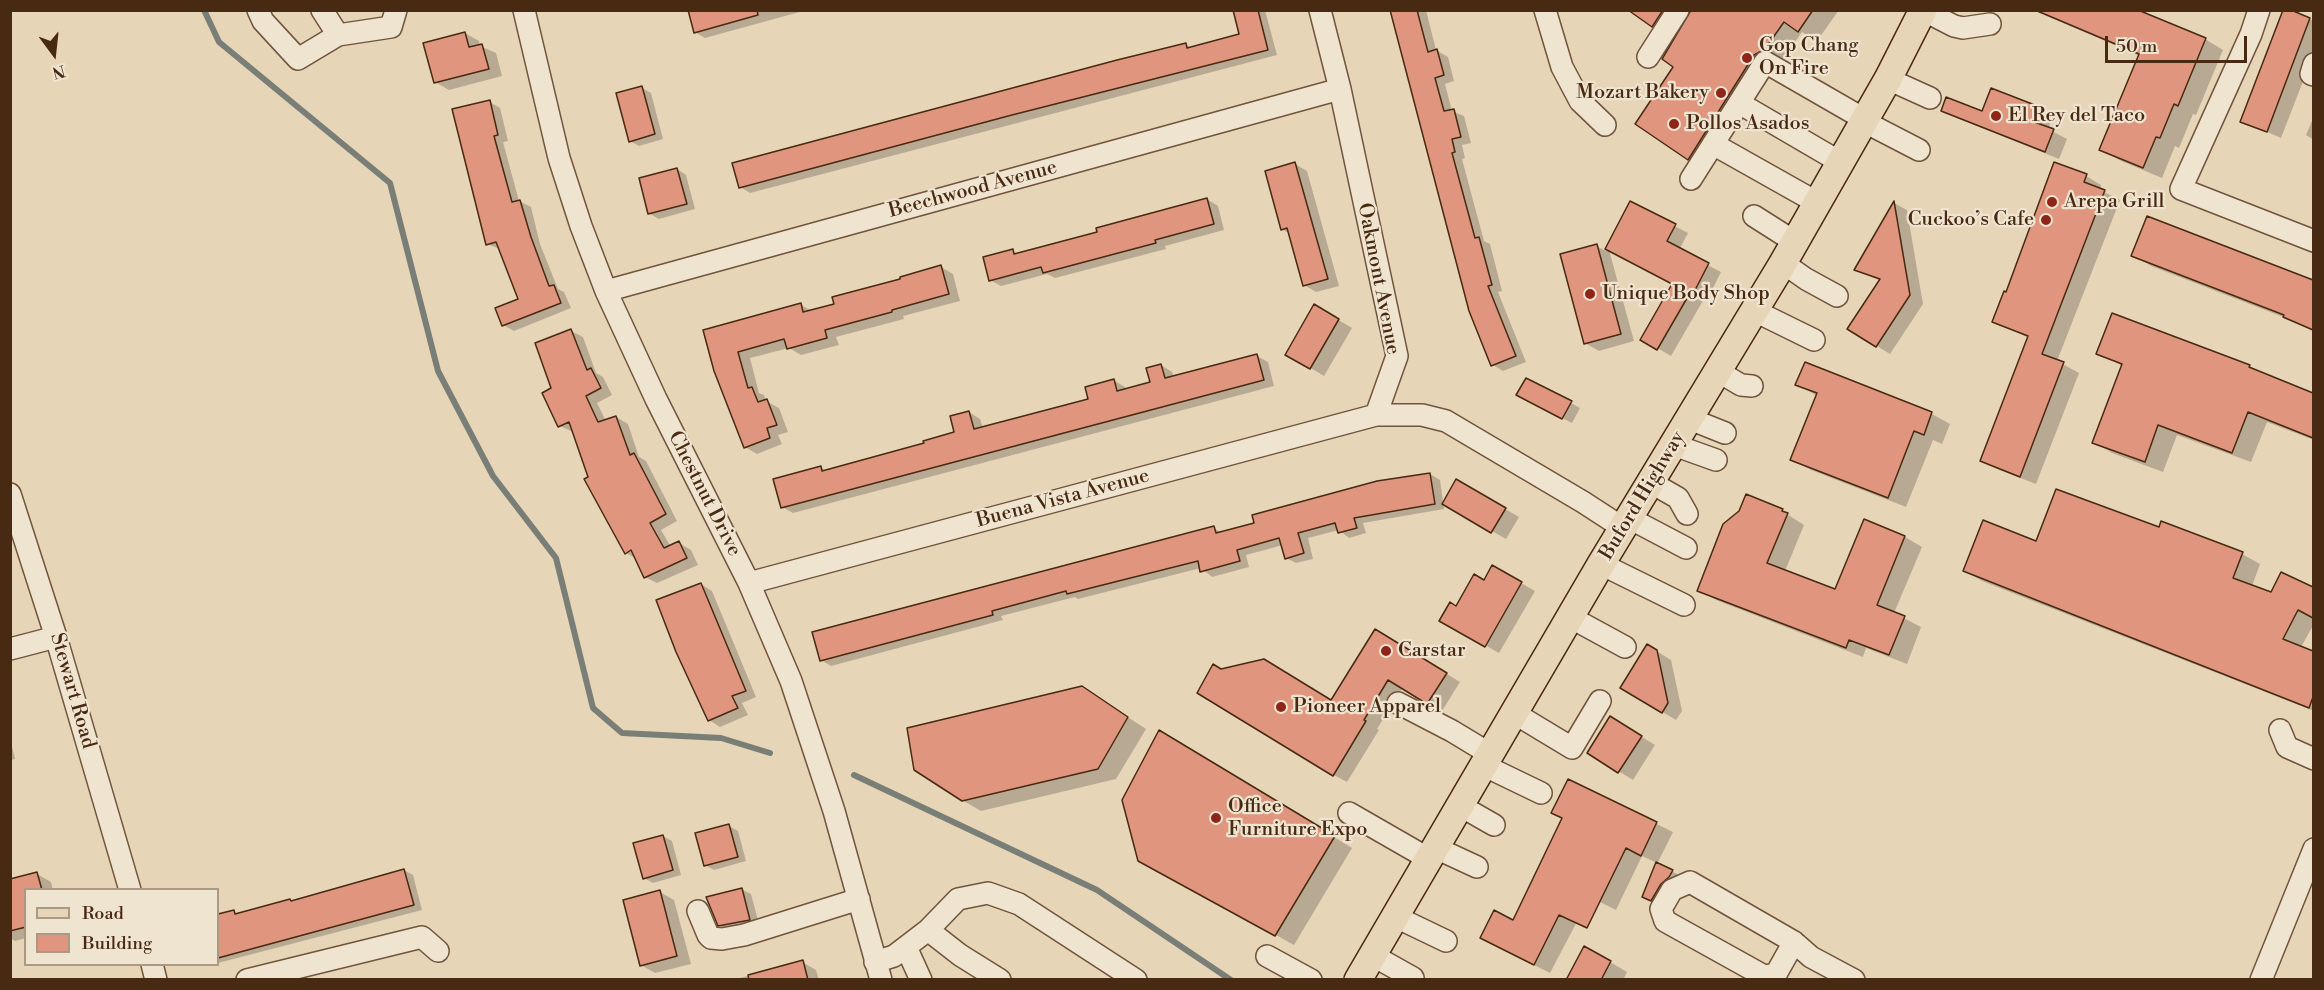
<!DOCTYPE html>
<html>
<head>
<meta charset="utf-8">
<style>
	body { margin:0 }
	#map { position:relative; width:2324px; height:990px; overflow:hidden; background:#e7d5b7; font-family:"Libre Bodoni",serif }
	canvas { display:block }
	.frame { position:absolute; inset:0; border:12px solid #482912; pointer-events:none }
	.legend { position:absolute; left:24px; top:888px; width:195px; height:78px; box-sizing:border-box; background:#efe4d0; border:2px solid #ac9984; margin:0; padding:8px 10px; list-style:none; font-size:18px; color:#482912 }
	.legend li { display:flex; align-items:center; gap:12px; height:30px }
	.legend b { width:30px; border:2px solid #ac9984 }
	.north { position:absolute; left:24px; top:24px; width:60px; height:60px; -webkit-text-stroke:4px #efe4d0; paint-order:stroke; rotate:165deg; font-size:16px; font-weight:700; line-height:24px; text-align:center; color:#482912 }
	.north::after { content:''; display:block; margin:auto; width:21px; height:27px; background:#482912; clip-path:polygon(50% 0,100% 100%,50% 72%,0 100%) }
	.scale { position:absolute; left:2105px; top:36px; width:142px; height:27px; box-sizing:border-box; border:3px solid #482912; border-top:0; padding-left:8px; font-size:18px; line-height:21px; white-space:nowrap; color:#482912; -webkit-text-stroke:4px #efe4d0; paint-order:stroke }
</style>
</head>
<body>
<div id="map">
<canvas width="2324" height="990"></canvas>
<div class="frame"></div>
<ul class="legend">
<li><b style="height:8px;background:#e7d5b7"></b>Road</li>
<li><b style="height:16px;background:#df957e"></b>Building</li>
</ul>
<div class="north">N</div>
<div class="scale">50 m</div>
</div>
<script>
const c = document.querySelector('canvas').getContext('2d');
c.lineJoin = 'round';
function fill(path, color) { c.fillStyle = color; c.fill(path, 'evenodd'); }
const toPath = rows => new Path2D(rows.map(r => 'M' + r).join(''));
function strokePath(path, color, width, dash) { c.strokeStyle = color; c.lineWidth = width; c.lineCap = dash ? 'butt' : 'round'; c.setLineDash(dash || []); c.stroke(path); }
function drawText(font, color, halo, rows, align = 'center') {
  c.font = font + ' "Libre Bodoni",serif'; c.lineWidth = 4.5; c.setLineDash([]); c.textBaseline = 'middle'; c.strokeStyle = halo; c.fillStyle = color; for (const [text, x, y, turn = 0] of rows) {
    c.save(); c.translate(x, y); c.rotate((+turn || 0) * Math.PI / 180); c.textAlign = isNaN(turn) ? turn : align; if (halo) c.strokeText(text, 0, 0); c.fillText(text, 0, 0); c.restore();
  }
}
fill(toPath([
	[689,10,807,10,705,38,695,32],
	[1234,10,1265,10,1277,55,750,193,740,187,1186,45,1192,48,1241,35],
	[1392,10,1426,10,1436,50,1448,57,1454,81,1445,84,1452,111,1464,116,1471,143,1462,145,1465,158,1462,159,1484,241,1490,244,1502,291,1498,292,1526,362,1503,371,1493,365],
	[1631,10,1689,10,1671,36],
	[1692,10,1839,10,1817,41,1802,32,1783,59,1772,65,1707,169,1689,159,1675,67],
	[2033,10,2134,10,2205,39,2223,50,2196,115,2193,114,2179,148,2175,146,2162,178,2119,160,2101,149,2140,56],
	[2286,10,2314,21,2314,53,2281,138,2242,121],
	[465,33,479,41,480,46,496,53,502,76,449,90,435,82],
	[642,88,651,93,663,139,639,146,630,141],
	[490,102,500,108,508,141,503,142,519,201,531,207,540,244,558,289,564,292,571,308,514,331,503,325,519,300,500,249,487,244],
	[2039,109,2053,117,2048,129,2067,139,2059,159,1957,118,1943,110,1983,113],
	[2314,116,2314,140,2306,135],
	[1295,164,1307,171,1339,286,1316,292,1304,285,1290,234,1282,229],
	[677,169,686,175,695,209,659,219,650,214],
	[2086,176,2101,185,2100,190,2120,200,2057,361,2079,373,2036,484,1997,469,1982,460,2029,338,1994,321,2007,294],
	[1207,199,1218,206,1224,230,1165,246,1166,249,1055,278,1047,274,1001,286,990,280,1012,251,1018,254,1099,233],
	[1631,203,1688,233,1679,250,1721,272,1707,300,1704,299,1671,356,1642,339,1674,284,1609,250,1634,341,1599,351,1585,343,1596,246,1606,251],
	[1894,203,1907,210,1923,304,1890,354,1877,346,1880,281,1856,269],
	[2133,255,2300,276,2314,281,2314,331,2291,320,2151,266],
	[941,267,953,274,960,301,903,316,904,319,836,337,839,345,801,355,789,348,750,358,759,393,764,395,766,401,779,408,788,432,778,435,782,444,757,454,745,447,705,331,801,305,812,311,836,305],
	[1315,306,1352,328,1324,376,1287,354],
	[2113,315,2249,366,2264,375,2314,394,2314,440,2267,422,2251,462,2177,435,2163,472,2112,453,2094,442,2123,366,2098,353],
	[571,331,583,337,596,373,603,377,612,395,597,403,606,421,616,417,628,424,639,457,646,461,677,521,661,530,671,547,679,543,691,550,698,565,657,583,645,577,637,559,626,553,590,478,573,432,560,426,553,389],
	[1257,356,1268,362,1274,386,793,513,782,507,821,468,826,471,926,445,956,433,969,412,980,419,983,428,1090,400,1113,380,1125,387,1126,390,1152,383,1161,365,1172,372,1174,377],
	[1805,364,1932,414,1950,424,1942,444,1933,440,1906,507,1811,470,1792,459,1817,396,1797,384],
	[1527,400,1571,403,1580,408,1572,423],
	[1430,474,1440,480,1444,509,1363,523,1366,533,1349,538,1339,530,1308,538,1313,559,1296,563,1286,558,1283,545,1246,555,1249,567,1212,577,1201,568,1078,599,1075,597,1001,616,1003,620,831,666,821,660,1213,528,1223,533],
	[1457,481,1519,517,1506,539,1444,504],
	[1782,511,1804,525,1785,571,1836,591,1865,521,1905,537,1922,547,1894,613,1921,627,1907,664,1866,648,1863,657,1716,600,1699,590],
	[2162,523,2242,554,2260,564,2252,586,2272,594,2314,585,2314,624,2301,647,2314,652,2314,711,1982,581,1965,571,2037,543,2160,529],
	[1493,567,1535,591,1499,653,1441,620,1484,582],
	[701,584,712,591,756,697,742,703,748,715,720,727,709,720],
	[1389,639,1460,682,1442,711,1403,687,1377,729,1379,730,1347,782,1334,775,1331,701],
	[1648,646,1671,660,1682,711,1676,720,1622,688],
	[1082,687,1146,729,1116,779,981,811,962,800],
	[1624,726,1655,745,1633,780,1589,753],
	[10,738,15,759,10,760],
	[1178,742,1352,848,1294,945,1159,871],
	[1569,781,1673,832,1657,864,1681,876,1660,905,1653,902,1644,897,1657,863,1642,856,1616,910,1590,897,1550,973,1498,947,1513,922,1564,818],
	[729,826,738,831,746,861,714,870,705,865],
	[663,836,672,841,681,875,653,883,644,878],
	[404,870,413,875,422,910,218,963,218,916,234,912,239,914,293,902],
	[37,874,51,882,53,890,26,890,26,938,15,941,10,938,10,880],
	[741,889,751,894,759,924,728,930,719,925],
	[660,892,674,900,691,964,655,973,641,965],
	[802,962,816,970,819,980,732,980],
	[1610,962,1627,972,1623,980,1567,980]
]), '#0003');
strokePath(toPath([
	[204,10,219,42,390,183,438,371,493,476,556,558,593,708,622,733,721,738,770,753],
	[854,775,1097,890,1231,980]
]), '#797e76', 6);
const building = toPath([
	[688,10,757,10,758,15,694,33,688,10],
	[1233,10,1258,10,1268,50,1012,115,739,188,732,163,1117,60,1186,43,1187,48,1239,34,1233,10],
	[1390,10,1417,10,1428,52,1437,49,1444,75,1435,78,1444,111,1454,109,1461,137,1452,139,1455,152,1452,153,1475,238,1479,237,1492,285,1488,286,1516,356,1491,366,1469,311,1390,10],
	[1628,10,1663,10,1652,27,1628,10],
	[1691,10,1813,10,1798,32,1784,22,1765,49,1754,55,1688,160,1635,124,1673,67,1662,59,1691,10],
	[2035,10,2138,10,2206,38,2178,106,2174,104,2160,138,2156,137,2143,168,2099,150,2139,54,2035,10],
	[2283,10,2291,10,2310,18,2267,132,2240,122,2283,10],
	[465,32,469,47,482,44,489,69,434,83,423,43,465,32],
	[642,86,655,134,629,142,616,93,642,86],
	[1991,88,2040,107,2034,122,2054,129,2045,152,1941,111,1946,97,1982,111,1991,88],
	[490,100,498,135,494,136,512,202,520,200,531,237,549,286,554,285,561,303,502,326,495,308,518,299,496,242,486,245,452,109,490,100],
	[1295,162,1328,279,1303,286,1287,228,1281,230,1265,171,1295,162],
	[2054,162,2087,174,2084,182,2105,190,2042,354,2064,362,2020,477,1980,461,2028,336,1992,322,2004,291,2006,292,2054,162],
	[677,168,687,204,648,214,639,178,677,168],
	[1207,198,1214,224,1155,240,1156,243,1043,273,1041,267,989,281,983,257,1013,249,1014,254,1097,232,1096,228,1207,198],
	[1630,201,1676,224,1667,241,1709,263,1693,294,1690,293,1657,350,1640,340,1672,284,1605,249,1630,201],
	[1894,201,1910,295,1876,347,1847,329,1880,279,1854,270,1894,201],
	[2147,216,2313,280,2313,330,2283,317,2284,315,2131,256,2147,216],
	[1597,244,1621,334,1584,344,1560,254,1597,244],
	[941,265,949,294,892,310,892,312,825,330,827,338,787,349,784,339,738,352,748,388,752,387,758,402,767,399,777,425,767,428,770,438,744,448,714,371,703,330,801,303,803,312,834,304,832,297,900,279,900,277,941,265],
	[1314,304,1339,319,1310,369,1285,355,1314,304],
	[2112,313,2250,365,2249,367,2313,393,2313,438,2248,412,2232,453,2158,425,2145,462,2092,443,2122,364,2096,354,2112,313],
	[571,329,587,370,591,368,601,388,586,396,598,422,616,416,630,455,634,453,666,514,650,523,664,548,679,541,687,558,644,578,631,550,625,554,584,479,588,477,569,422,558,427,542,393,551,388,535,343,571,329],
	[1257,354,1264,380,781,508,773,479,821,466,822,471,924,443,923,441,954,432,950,416,969,411,974,429,1088,399,1085,387,1114,379,1117,391,1150,382,1146,368,1161,364,1165,378,1257,354],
	[1805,362,1932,412,1924,435,1914,431,1888,498,1790,460,1817,393,1795,385,1805,362],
	[1526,378,1572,401,1562,419,1516,395,1526,378],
	[1430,473,1435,504,1354,518,1357,528,1338,533,1335,523,1298,533,1304,553,1285,559,1279,538,1237,550,1240,561,1200,572,1198,561,1067,594,1066,591,992,611,993,615,820,661,812,632,1214,526,1216,533,1254,523,1252,515,1377,481,1430,473],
	[1456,479,1506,508,1491,533,1442,504,1456,479],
	[2056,489,2159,527,2161,521,2243,552,2233,578,2271,592,2281,572,2313,587,2313,618,2298,610,2283,639,2313,651,2313,697,2309,708,1963,571,1983,520,2036,541,2056,489],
	[1746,494,1783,509,1782,511,1788,513,1767,563,1835,589,1864,519,1905,536,1877,605,1905,616,1889,655,1849,640,1846,648,1697,591,1723,524,1739,511,1746,494],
	[1492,565,1522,582,1485,647,1439,621,1450,602,1456,606,1474,574,1484,580,1492,565],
	[701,583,746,691,732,696,738,708,708,721,676,652,656,600,701,583],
	[1375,629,1447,673,1427,704,1388,680,1364,720,1366,721,1333,776,1197,693,1213,664,1221,669,1264,659,1331,700,1375,629],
	[1647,644,1657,650,1668,703,1662,713,1620,688,1647,644],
	[1082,686,1128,717,1098,769,962,801,914,770,907,728,1082,686],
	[1610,716,1642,736,1618,773,1587,753,1610,716],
	[1159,730,1335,836,1275,936,1138,861,1122,800,1159,730],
	[1568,779,1657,822,1641,856,1626,848,1587,928,1559,915,1534,965,1480,938,1494,910,1513,920,1562,818,1551,813,1568,779],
	[729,824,738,857,704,866,695,833,729,824],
	[663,835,673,870,643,879,633,843,663,835],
	[1656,862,1673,870,1669,877,1661,884,1651,901,1642,897,1656,862],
	[404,869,414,905,218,958,218,914,234,910,235,914,290,899,291,901,404,869],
	[37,872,42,890,26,890,26,927,10,931,10,879,37,872],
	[742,888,750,920,718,926,706,897,742,888],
	[660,890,677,956,640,966,623,900,660,890],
	[1584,946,1611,961,1601,980,1566,980,1584,946],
	[803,960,808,980,749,980,748,975,803,960]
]);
fill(building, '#df957e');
strokePath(building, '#482912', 1.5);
const minor = toPath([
	[258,10,263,21,298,59,338,35],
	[322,10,338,35,391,27,396,10],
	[524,10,559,158,581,226,606,291,656,399,749,583,791,681,834,811,881,980],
	[1320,10,1340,89,1397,356,1376,415],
	[1545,10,1562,67,1580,101,1605,125],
	[1923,10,1954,26,1963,28,1990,24],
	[2259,10,2251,34,2181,189,2314,241],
	[1648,57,1678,10],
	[2314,64,2311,74,2314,75],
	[1888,79,1930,98],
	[1739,103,1840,162],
	[1863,121,1919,150],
	[1713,144,1816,202],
	[1691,179,1765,62,1864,119],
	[1754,216,1795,242],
	[1783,263,1806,279,1837,296],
	[606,291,1340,89],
	[1755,311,1814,340],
	[1719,372,1741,385,1752,386],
	[1690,419,1725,433],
	[1674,445,1716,460],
	[1650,482,1678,498,1687,514],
	[10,494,56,637,130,890],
	[1629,518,1686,548],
	[1601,564,1684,605],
	[749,583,1376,415,1422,415,1446,421,1583,502,1623,528],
	[1570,617,1625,647],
	[10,649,56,637],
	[1398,703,1452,731,1490,754],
	[1514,713,1572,748,1600,701],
	[2280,730,2287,747,2314,759],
	[1483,765,1541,793],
	[1459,805,1494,825],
	[1349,813,1429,859],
	[1436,848,1477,867],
	[698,911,708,935,711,938,722,939,744,935,859,899],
	[1396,917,1446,941],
	[928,930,960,955,1000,980],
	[1794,942,1776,974,1764,976,1665,921,1661,909,1672,890,1690,882,1794,942,1811,957,1854,980],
	[906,947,921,980],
	[1372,955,1413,978],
	[1267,956,1311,980],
	[875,962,894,956,928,930,958,899,988,893,1019,904,1136,980],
	[152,964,156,980],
	[247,980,422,937,438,951],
	[2261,980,2314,849]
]);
const major = toPath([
	[1358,980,1601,564,1783,263,1888,79,1923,10]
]);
strokePath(minor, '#70543b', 24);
strokePath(major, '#482912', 30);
strokePath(minor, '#efe4d0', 21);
strokePath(major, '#e7d5b7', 27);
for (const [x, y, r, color] of [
	[1747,58,6,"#8f2418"],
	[1721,93,6,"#8f2418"],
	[1996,116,6,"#8f2418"],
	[1674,124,6,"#8f2418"],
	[2052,202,6,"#8f2418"],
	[2046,220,6,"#8f2418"],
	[1590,294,6,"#8f2418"],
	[1386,651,6,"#8f2418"],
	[1281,707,6,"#8f2418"],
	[1216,818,6,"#8f2418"]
]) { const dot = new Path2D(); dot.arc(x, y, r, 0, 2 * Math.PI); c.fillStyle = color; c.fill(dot); strokePath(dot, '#efe4d0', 2); }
drawText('20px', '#482912', '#efe4d0', [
	["Gop Chang",1759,46],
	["On Fire",1759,69],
	["Mozart Bakery",1709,93,"right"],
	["El Rey del Taco",2008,116],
	["Pollos Asados",1686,124],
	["Arepa Grill",2064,202],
	["Cuckoo’s Cafe",2034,220,"right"],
	["Unique Body Shop",1602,294],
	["Carstar",1398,651],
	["Pioneer Apparel",1293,707],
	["Office",1228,807],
	["Furniture Expo",1228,830]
], 'left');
drawText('20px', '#482912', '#efe4d0', [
	["Beechwood Avenue",973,190,-15],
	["Oakmont Avenue",1378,279,79],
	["Chestnut Drive",704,494,63],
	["Buford Highway",1643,496,-59],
	["Buena Vista Avenue",1063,499,-15],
	["Stewart Road",72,691,74]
]);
</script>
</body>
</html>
